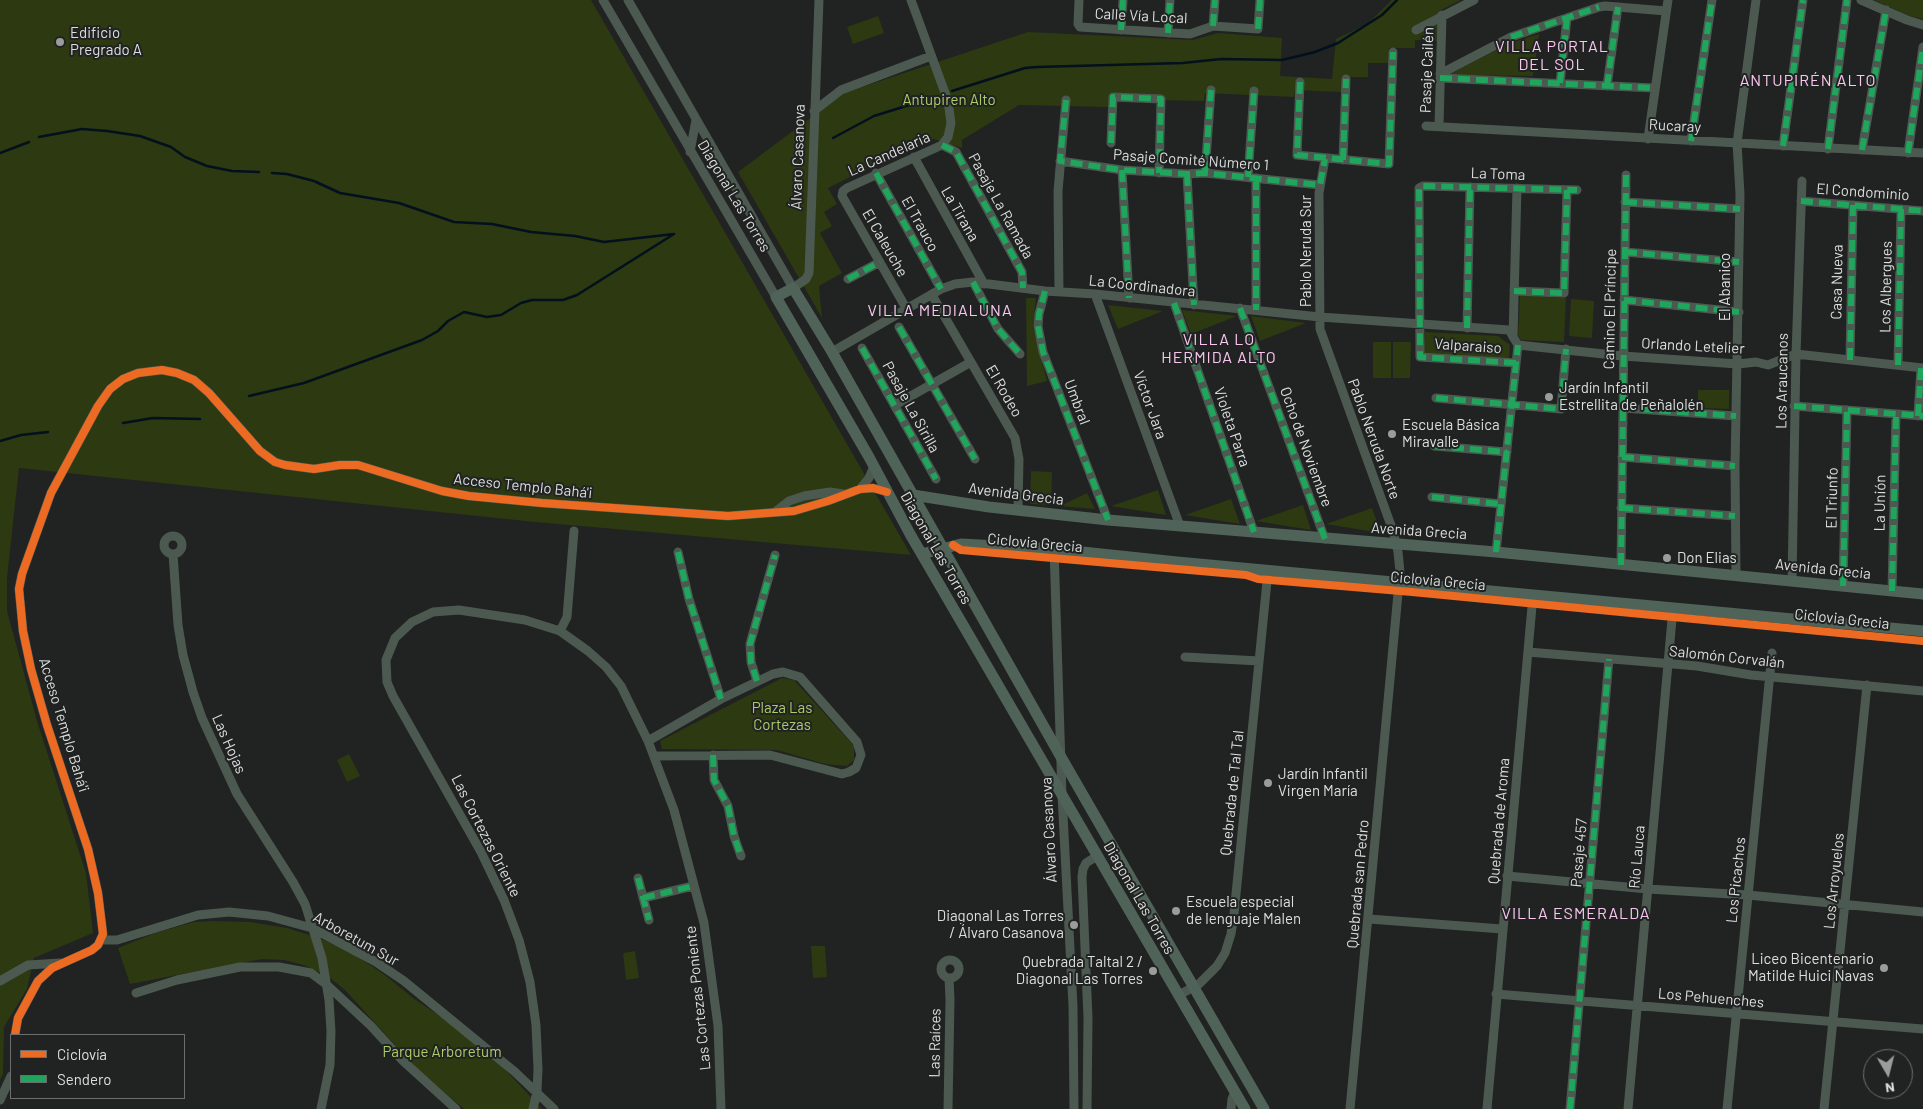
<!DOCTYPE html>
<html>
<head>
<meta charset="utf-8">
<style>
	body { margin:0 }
	#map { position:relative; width:1923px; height:1109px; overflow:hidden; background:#212222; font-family:Barlow,sans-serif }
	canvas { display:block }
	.legend { position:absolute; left:10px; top:1034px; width:175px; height:65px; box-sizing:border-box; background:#202322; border:1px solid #6c6e6d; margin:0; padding:6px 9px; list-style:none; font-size:15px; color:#dddfde }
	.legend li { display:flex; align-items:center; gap:10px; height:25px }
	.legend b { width:25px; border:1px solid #6c6e6d }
	.north { position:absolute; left:1863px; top:1049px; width:50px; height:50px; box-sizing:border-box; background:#202322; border:1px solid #6c6e6d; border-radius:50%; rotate:172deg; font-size:14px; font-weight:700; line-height:20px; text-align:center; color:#dddfde }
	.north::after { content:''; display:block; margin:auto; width:18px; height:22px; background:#9b9d9c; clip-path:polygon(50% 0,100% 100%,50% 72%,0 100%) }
</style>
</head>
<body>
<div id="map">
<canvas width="1923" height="1109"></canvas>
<ul class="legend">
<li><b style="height:6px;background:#ed6a23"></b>Ciclovía</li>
<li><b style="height:6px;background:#20a55d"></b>Sendero</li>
</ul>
<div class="north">N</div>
</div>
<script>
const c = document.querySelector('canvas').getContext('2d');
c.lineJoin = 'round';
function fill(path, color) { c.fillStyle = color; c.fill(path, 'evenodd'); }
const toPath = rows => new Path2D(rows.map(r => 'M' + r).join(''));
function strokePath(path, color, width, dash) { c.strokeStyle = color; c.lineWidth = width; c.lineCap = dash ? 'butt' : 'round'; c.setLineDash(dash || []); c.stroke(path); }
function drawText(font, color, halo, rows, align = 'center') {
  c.font = font + ' Barlow,sans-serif'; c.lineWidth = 4; c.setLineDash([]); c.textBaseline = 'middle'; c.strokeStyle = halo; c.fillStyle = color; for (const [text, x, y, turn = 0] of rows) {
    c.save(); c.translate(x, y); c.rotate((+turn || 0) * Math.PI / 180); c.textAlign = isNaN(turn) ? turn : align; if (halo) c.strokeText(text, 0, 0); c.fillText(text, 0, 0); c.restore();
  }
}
fill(toPath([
	[0,0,591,0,911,555,535,522,19,468,7,578,7,611,37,721,86,873,93,933,34,958,27,989,4,1027,3,1074,0,1080],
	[1392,0,1461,0,1439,11,1437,41,1415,40,1415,48,1389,48,1388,63,1368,63,1368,77,1343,77,1342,92,1295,90,1294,97,1205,93,1204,101,1108,99,1108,107,1019,105,962,140,962,148,934,139,903,151,828,188,837,204,824,212,832,226,820,233,842,273,819,286,822,318,738,172,844,93,1028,32,1193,40,1218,33,1282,38,1280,76,1332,79,1336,39,1367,24],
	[1874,0,1923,0,1923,19,1910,16],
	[878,16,884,33,853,44,847,27],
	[1539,34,1533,76,1448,75,1510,43],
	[1520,295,1566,298,1564,342,1521,340,1518,335],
	[1026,298,1036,298,1033,327,1047,381,1027,386],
	[1571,299,1594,301,1592,338,1569,336],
	[1108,305,1163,311,1118,329],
	[1182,310,1237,316,1191,334],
	[1251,316,1306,323,1260,341],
	[1425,332,1498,336,1510,345,1509,360,1423,355],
	[1373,342,1391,342,1391,378,1373,378],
	[1393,342,1411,342,1410,378,1393,378],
	[1698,390,1729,390,1729,409,1698,408],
	[1031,471,1052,472,1051,505,1030,504],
	[1158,490,1166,515,1111,506],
	[1087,493,1095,509,1060,506],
	[1231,499,1240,524,1185,515],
	[1303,505,1311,530,1256,521],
	[1372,508,1381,533,1326,524],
	[782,678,794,680,854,746,854,760,847,766,825,764,777,750,662,749,660,741],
	[349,754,360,776,347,782,337,760],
	[212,921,250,922,287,928,322,939,355,955,385,975,413,998,461,1030,500,1064,542,1109,464,1109,416,1068,345,990,330,978,304,965,284,960,262,959,130,984,118,948,155,933,194,922],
	[811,946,825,946,827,977,813,978],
	[635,951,639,978,626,980,623,953]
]), '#2d3911');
strokePath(toPath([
	[952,91,1025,68,1037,67,1183,63,1221,59,1282,60,1315,52,1338,43,1382,15,1397,0],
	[39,137,82,129,107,131,140,136,171,147,185,157,207,166,232,171,259,172],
	[833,138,874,116,938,96],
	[0,153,29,142],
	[272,173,287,174,314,181,340,193,399,203,454,222,492,224,531,232,575,236,604,242,674,234],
	[249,396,304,383,422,340,438,331,448,321,464,312,487,317,501,315,521,303,532,300,563,300,577,295,674,234],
	[123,423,153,418,200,419],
	[0,441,21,435,48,432]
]), '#03101d', 2.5);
strokePath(toPath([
	[603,0,776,297],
	[628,0,793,288,806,279,809,273,819,0],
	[1079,0,1078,24,1080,27,1190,34,1213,26,1258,29,1260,0],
	[1861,0,1907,20,1923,25],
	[1213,26,1215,0],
	[1121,30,1123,0],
	[1416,30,1474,0],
	[1168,33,1170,0],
	[1440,74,1511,37,1599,7,1605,6,1666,11],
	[1440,78,1654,88],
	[1300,82,1297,155,1389,164,1393,52],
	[1560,83,1567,18],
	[1607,86,1618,7],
	[814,111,841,90,931,56],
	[1426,126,1923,153],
	[1439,126,1442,15],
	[1648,139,1668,0],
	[1691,141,1712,0],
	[1111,143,1113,97,1161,99,1159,173],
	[942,145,956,152,1022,272,1023,288],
	[1783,146,1803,0],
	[1828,149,1847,0],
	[1862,150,1886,10],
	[690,152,696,120],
	[1908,153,1923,47],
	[914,157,984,284],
	[1325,159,1319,193,1320,329,1393,531,1398,552,1400,572,1350,1109],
	[1343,160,1346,79],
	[1060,161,1122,170,1187,174,1205,173,1320,185],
	[1122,170,1129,298],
	[876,173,941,289],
	[1205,173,1211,90],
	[1187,174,1194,305],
	[1248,177,1254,91],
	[1256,178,1256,310],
	[1801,201,1923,211],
	[1625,202,1740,209],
	[1625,252,1739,262],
	[848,279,880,262],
	[973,282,998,329,1020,354],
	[1045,291,1039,314,1038,326,1043,352,1108,520],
	[1514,291,1564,293,1567,190],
	[1059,292,1058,191,1066,100],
	[1095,294,1180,526],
	[932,295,1015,438,1019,459,1018,510],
	[1624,300,1739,312],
	[1174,303,1254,532],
	[906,308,842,196,843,191,847,188,942,145,948,137,951,123,948,101,911,0],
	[1240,308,1325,539],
	[899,327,975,459],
	[1467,328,1470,187],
	[1513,337,1517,188],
	[862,348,936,479],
	[832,352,941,289,955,284,973,282,1045,291,1095,294,1320,317,1509,330,1518,345,1623,356,1738,364,1756,362,1768,365,1796,354,1923,368],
	[1850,360,1853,205],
	[1516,363,1420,357,1419,188,1423,186,1577,190],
	[1898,365,1901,209],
	[1436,398,1561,409,1566,349],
	[895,405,971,362],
	[1794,406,1923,416],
	[1623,408,1736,416],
	[1918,416,1921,368],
	[1434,446,1507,452],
	[1622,457,1735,466],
	[860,489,869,478,874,466],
	[1432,497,1501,504],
	[1621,508,1735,516],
	[775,512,789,501,804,496,830,492,843,494],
	'164 545a9 9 0 1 1 18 0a9 9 0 1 1-18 0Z',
	[1054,549,1062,795,1073,1006,1074,1109],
	[678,552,689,599,721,699],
	[1496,552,1518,345],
	[173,554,178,625,183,655,193,692,202,718,237,794,293,882,305,904,322,958,329,1000,331,1031,330,1065,321,1109],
	[1621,565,1626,175],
	[1736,576,1735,466,1740,194,1737,143,1756,0],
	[1792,581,1796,354,1802,181],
	[1843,586,1847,410],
	[1892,591,1896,415],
	[560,631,567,617,574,531],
	[1528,652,1697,666,1751,675,1923,691],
	[1185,657,1259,661],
	[757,681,751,662,750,644,775,555],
	[648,741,721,699,773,674,783,672,800,677,857,742,861,755,856,768,849,772,842,774,770,755,654,756],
	[713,755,714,780,728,806,734,836,741,856],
	[1507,876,1648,889,1748,895,1923,912],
	[638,878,649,920],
	[643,898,693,886],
	[1369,919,1502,929],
	[101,940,117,940,198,915,229,912,268,916,312,928,376,962,404,981,515,1072,554,1109],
	'941 969a9 9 0 1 1 18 0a9 9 0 1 1-18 0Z',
	[0,981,28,965,60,963],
	[136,993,177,980,240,967,279,967,311,973,327,985,371,1026,403,1061,456,1109],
	[1496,994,1923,1029],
	[1179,995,1199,984,1217,966,1225,953,1231,934,1234,914,1268,571],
	[15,1035,18,1018,38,981,52,968,92,950,98,945,103,934,98,893,88,849,47,725,31,669,23,631,19,589,22,574,51,493,98,406,110,389,123,379,138,373,162,370,177,373,194,380,209,393,260,451,275,462,285,465,314,469,340,465,358,465,442,491,469,496,542,503,728,516,794,511,828,501,860,489,873,488,887,492],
	[0,1100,11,1076],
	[533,1109,537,1091,538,1069,536,1025,530,982,519,940,504,900,481,852,393,696,387,682,386,660,395,638,412,622,433,612,459,610,525,620,560,631,588,651,606,667,621,686,648,741,674,810,704,923,718,1026,721,1109],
	[948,1109,950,1000,949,978],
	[1087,1109,1088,1018,1082,877,1083,869,1086,863,1097,856],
	[1231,1109,1232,1099,1235,1092],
	[1487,1109,1533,595],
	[1570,1109,1609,659],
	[1628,1109,1673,608],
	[1727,1109,1772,653],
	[1824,1109,1867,685]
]), '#4b5950', 9);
strokePath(toPath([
	[913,495,989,507,1108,520,1496,552,1923,594],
	[922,554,961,544,1054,549,1177,562,1923,631],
	[1245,1109,910,534,869,457,776,297,793,288,832,352,1061,757,1264,1109]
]), '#506358', 11);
strokePath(toPath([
	[1213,26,1215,0],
	[1258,29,1260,0],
	[1121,30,1123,0],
	[1168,33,1170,0],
	[1511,37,1599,7],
	[1440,78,1654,88],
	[1300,82,1297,155,1389,164,1393,52],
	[1560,83,1567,18],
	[1607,86,1618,7],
	[1066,100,1060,161,1122,170,1187,174,1205,173,1320,185,1325,159],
	[1691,141,1712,0],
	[1111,143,1113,97,1161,99,1159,173],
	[942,145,956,152,1022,272,1023,288],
	[1783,146,1803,0],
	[1828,149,1847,0],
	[1862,150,1886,10],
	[1908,153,1923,47],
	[1343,160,1346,79],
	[1122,170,1129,298],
	[876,173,941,289],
	[1205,173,1211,90],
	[1187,174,1194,305],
	[1248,177,1254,91],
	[1256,178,1256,310],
	[1801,201,1923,211],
	[1625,202,1740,209],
	[1625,252,1739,262],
	[848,279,880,262],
	[973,282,998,329,1020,354],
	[1045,291,1039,314,1038,326,1043,352,1108,520],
	[1514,291,1564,293,1567,190],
	[1624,300,1739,312],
	[1174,303,1254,532],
	[1240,308,1325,539],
	[899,327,975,459],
	[1467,328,1470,187],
	[862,348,936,479],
	[1850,360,1853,205],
	[1516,363,1420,357,1419,188,1423,186,1577,190],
	[1898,365,1901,209],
	[1436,398,1561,409,1566,349],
	[1794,406,1923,416],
	[1623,408,1736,416],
	[1918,416,1921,368],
	[1434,446,1507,452],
	[1622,457,1735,466],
	[1432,497,1501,504],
	[1621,508,1735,516],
	[678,552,689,599,721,699],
	[1496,552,1518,345],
	[1621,565,1626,175],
	[1843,586,1847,410],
	[1892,591,1896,415],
	[757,681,751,662,750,644,775,555],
	[713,755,714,780,728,806,734,836,741,856],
	[638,878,649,920],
	[643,898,693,886],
	[1570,1109,1609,659]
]), '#20a55d', 6, [12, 6]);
strokePath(toPath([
	[953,545,961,550,1246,575,1258,579,1412,592,1923,641],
	[15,1035,18,1018,38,981,52,968,92,950,98,945,103,934,98,893,88,849,47,725,31,669,23,631,19,589,22,574,51,493,98,406,110,389,123,379,138,373,162,370,177,373,194,380,209,393,260,451,275,462,285,465,314,469,340,465,358,465,442,491,469,496,542,503,728,516,794,511,828,501,860,489,873,488,887,492]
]), '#ed6a23', 8);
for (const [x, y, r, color] of [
	[60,42,5,"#9b9d9c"],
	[1549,397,5,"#9b9d9c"],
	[1392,434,5,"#9b9d9c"],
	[1667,558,5,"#9b9d9c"],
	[1268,783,5,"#9b9d9c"],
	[1176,911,5,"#9b9d9c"],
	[1074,925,5,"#9b9d9c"],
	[1884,968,5,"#9b9d9c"],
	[1153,971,5,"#9b9d9c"]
]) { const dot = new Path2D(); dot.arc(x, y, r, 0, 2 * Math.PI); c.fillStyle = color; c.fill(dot); strokePath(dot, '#202322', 2); }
drawText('15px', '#dddfde', '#202322', [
	["Calle Vía Local",1141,16,3],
	["Pasaje Cailén",1427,70,-88],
	["Rucaray",1675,126,3],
	["La Candelaria",889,154,-24],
	["Álvaro Casanova",798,157,-88],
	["Pasaje Comité Número 1",1191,160,4],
	["La Toma",1498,174,2],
	["El Condominio",1863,192,4],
	["Diagonal Las Torres",734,196,59],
	["Pasaje La Ramada",1001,206,61],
	["La Tirana",960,214,60],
	["El Trauco",920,224,61],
	["El Caleuche",885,243,60],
	["Pablo Neruda Sur",1306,251,-90],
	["Casa Nueva",1837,282,-89],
	["La Coordinadora",1142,286,6],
	["El Abanico",1725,287,-90],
	["Los Albergues",1886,287,-89],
	["Camino El Príncipe",1610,309,-89],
	["Valparaiso",1468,346,4],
	["Orlando Letelier",1693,346,3],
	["Los Araucanos",1782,381,-89],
	["El Rodeo",1004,391,60],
	["Umbral",1077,402,69],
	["Víctor Jara",1150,405,70],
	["Pasaje La Sirilla",911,407,61],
	["Violeta Parra",1232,427,71],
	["Pablo Neruda Norte",1374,439,70],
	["Ocho de Noviembre",1306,447,70],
	["Acceso Templo Bahá'i",523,486,6],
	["Avenida Grecia",1016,494,7],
	["El Triunfo",1832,498,-89],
	["La Unión",1880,503,-89],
	["Avenida Grecia",1419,531,4],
	["Ciclovia Grecia",1035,543,5],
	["Diagonal Las Torres",936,548,60],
	["Avenida Grecia",1823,569,6],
	["Ciclovia Grecia",1438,581,5],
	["Ciclovia Grecia",1842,619,6],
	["Salomón Corvalán",1727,657,6],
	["Acceso Templo Bahá'i",64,725,73],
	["Las Hojas",229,744,66],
	["Quebrada de Tal Tal",1232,793,-84],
	["Quebrada de Aroma",1499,821,-85],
	["Álvaro Casanova",1049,830,-93],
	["Las Cortezas Oriente",486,836,63],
	["Pasaje 457",1579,853,-85],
	["Río Lauca",1637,857,-85],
	["Los Picachos",1736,880,-84],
	["Los Arroyuelos",1834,881,-84],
	["Quebrada san Pedro",1358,884,-85],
	["Diagonal Las Torres",1139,898,60],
	["Arboretum Sur",356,939,29],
	["Las Cortezas Poniente",698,998,-96],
	["Los Pehuenches",1711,998,5],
	["Las Raíces",935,1043,-89]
]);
drawText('15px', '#dddfde', '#202322', [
	["Edificio",70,33],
	["Pregrado A",70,50],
	["Jardín Infantil",1559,388],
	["Estrellita de Peñalolén",1559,405],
	["Escuela Básica",1402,425],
	["Miravalle",1402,442],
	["Don Elias",1677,558],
	["Jardín Infantil",1278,774],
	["Virgen María",1278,791],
	["Escuela especial",1186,902],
	["de lenguaje Malen",1186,919],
	["Diagonal Las Torres",1064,916,"right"],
	["/ Álvaro Casanova",1064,933,"right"],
	["Liceo Bicentenario",1874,959,"right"],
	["Matilde Huici Navas",1874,976,"right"],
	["Quebrada Taltal 2 /",1143,962,"right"],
	["Diagonal Las Torres",1143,979,"right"]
], 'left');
drawText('15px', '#accd67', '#202322', [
	["Antupiren Alto",949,100],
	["Plaza Las",782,708],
	["Cortezas",782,725],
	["Parque Arboretum",442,1052]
]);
c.letterSpacing = '1px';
drawText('16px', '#fbc6f0', '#202322', [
	["VILLA PORTAL",1552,47],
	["DEL SOL",1552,65],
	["ANTUPIRÉN ALTO",1808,81],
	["VILLA MEDIALUNA",940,311],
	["VILLA LO",1219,340],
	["HERMIDA ALTO",1219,358],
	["VILLA ESMERALDA",1576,914]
]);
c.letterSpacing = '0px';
</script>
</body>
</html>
